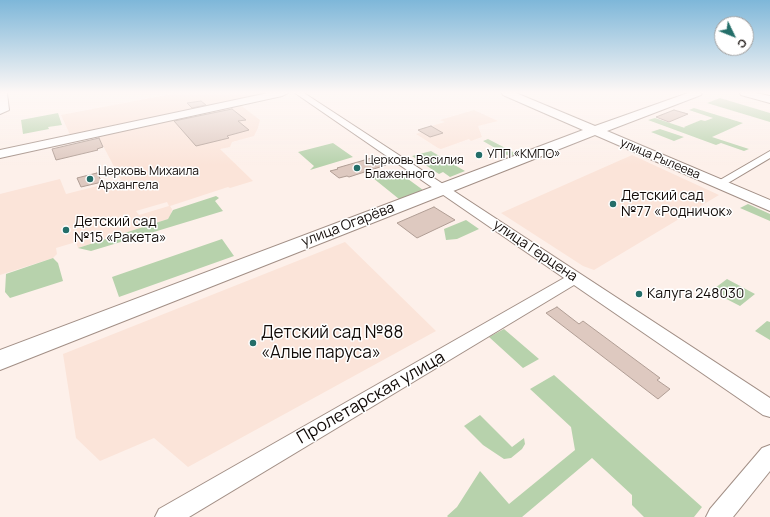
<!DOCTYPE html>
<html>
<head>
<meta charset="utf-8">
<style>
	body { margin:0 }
	#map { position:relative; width:770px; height:517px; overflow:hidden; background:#fdf0ea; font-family:Manrope,sans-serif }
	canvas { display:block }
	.north { position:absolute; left:714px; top:16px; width:40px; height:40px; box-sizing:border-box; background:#fff; border:1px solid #a09d9c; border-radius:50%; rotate:133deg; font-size:11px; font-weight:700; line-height:16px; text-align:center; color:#110a07 }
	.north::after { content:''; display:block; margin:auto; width:14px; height:18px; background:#246e69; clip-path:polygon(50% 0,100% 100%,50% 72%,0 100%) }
</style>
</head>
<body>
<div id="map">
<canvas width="770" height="517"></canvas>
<div class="north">С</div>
</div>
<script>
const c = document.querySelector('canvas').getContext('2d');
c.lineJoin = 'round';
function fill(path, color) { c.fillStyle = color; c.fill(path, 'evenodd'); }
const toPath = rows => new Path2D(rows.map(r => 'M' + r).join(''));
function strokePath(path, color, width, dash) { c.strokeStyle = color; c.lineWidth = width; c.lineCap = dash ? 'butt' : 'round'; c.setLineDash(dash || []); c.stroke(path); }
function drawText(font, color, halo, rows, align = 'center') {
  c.font = font + ' Manrope,sans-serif'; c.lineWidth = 3; c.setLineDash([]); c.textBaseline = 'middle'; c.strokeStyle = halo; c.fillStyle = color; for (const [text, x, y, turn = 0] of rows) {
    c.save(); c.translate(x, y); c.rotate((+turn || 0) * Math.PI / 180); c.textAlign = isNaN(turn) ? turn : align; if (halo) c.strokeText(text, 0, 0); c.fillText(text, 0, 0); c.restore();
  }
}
fill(toPath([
	[171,93,275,93,71,137,61,115,171,94],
	[239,104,260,120,258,128,254,136,232,142,230,147,220,149,253,181,230,188,228,187,170,206,172,209,171,215,168,219,78,248,76,242,56,248,57,254,53,258,0,275,0,194,60,179,66,194,121,180,98,136],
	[167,202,169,206,139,215,136,211],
	[474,110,498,121,478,126,482,137,471,141,469,139,441,149,438,148,416,134,421,132,418,130,445,122,440,120],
	[632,155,719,195,594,270,583,266,501,213],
	[345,242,436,331,188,467,154,438,100,461,76,438,63,354]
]), '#fbe4d9');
fill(toPath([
	[720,98,770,113,770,122,707,103],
	[694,108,743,123,712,137,749,149,744,151,721,143,716,145,648,120,655,118,685,128,684,127,701,120,705,121,713,118,689,110],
	[58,113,62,125,48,127,49,129,23,134,21,120],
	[660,129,684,137,674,141,651,132],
	[488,139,515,153,517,154,516,156,507,155,483,141],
	[333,143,353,157,310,170,314,166,298,152],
	[431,151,458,167,465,171,450,177,443,172,439,174,412,156],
	[397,171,423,190,399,199,373,178],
	[216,196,219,198,215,201,223,211,91,251,78,248,168,219,173,210],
	[748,204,770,214,770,221,740,208],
	[466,220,479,229,457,239,446,240,444,229],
	[222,239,234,256,119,297,112,277],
	[53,258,58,263,63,281,10,298,5,292,6,274],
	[727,279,755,294,740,306,711,291],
	[767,321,770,322,770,340,755,331],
	[504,329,539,359,523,368,489,337],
	[554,375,702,507,694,517,644,517,632,505,632,495,592,458,522,517,448,517,447,516,457,507,480,471,509,504,575,450,571,427,530,389],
	[480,415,512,447,524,438,525,444,522,449,511,458,504,459,483,445,464,426]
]), '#b7d2ac');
const building = toPath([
	[201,101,206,105,192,108,187,103,201,101],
	[232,109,246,120,238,121,249,130,227,136,229,138,196,146,174,121,232,109],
	[674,110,688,114,669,122,656,117,674,110],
	[431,126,443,133,430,137,418,130,431,126],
	[99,138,103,147,97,149,98,150,56,160,52,149,99,138],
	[375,157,386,165,349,177,347,176,339,178,330,171,338,169,337,168,375,157],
	[97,173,102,182,81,187,77,178,97,173],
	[434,207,455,220,417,238,397,223,434,207],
	[557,307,579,324,583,321,660,378,657,380,670,389,658,399,546,313,557,307]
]);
fill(building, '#dec9c0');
strokePath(building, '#b09d94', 1);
const street = toPath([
	[0,93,7,93,9,110,0,114,0,93],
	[295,93,304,93,770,398,770,417,763,415,574,285,189,517,155,517,159,509,564,278,295,93],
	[770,151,770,158,723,186,719,187,713,184,770,151],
	[770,445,770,471,733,517,706,517,710,509,762,448,770,445]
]);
const secondary = toPath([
	[268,93,288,93,282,96,0,158,0,150,268,93],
	[502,93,516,93,595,126,688,93,702,93,701,95,607,131,770,200,770,211,595,135,0,370,0,350,583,130,503,95,502,93],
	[740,93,756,93,770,96,770,103,741,95,740,93]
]);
strokePath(street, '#a28f86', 2);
strokePath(secondary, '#a28f86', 2);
fill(street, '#fff');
fill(secondary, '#fff');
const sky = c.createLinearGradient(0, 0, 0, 165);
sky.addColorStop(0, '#7eb7d9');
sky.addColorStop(0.56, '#fef8f6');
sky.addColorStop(1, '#fef8f600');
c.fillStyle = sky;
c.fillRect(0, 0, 770, 165);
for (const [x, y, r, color] of [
	[479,155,4,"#246e69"],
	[357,168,4,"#246e69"],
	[90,179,4,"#246e69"],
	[613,204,4,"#246e69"],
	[66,230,4,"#246e69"],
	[639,294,4,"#246e69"],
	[253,343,4,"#246e69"]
]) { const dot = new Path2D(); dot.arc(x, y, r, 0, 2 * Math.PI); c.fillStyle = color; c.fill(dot); strokePath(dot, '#fff', 1.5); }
drawText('12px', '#110a07', '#fff', [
	["УПП «КМПО»",487,155],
	["Церковь Василия",365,161],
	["Блаженного",365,175],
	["Церковь Михаила",98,172],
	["Архангела",98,186]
], 'left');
drawText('12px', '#110a07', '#fff', [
	["улица Рылеева",660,159,23]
]);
drawText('14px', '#110a07', '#fff', [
	["Детский сад",621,196],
	["№77 «Родничок»",621,212],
	["Детский сад",74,222],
	["№15 «Ракета»",74,238],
	["Калуга 248030",647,294]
], 'left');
drawText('14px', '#110a07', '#fff', [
	["улица Огарёва",348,225,-21],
	["улица Герцена",535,251,34]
]);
drawText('17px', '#110a07', '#fff', [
	["Детский сад №88",261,333],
	["«Алые паруса»",261,353]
], 'left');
drawText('17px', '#110a07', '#fff', [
	["Пролетарская улица",371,398,-30]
]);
</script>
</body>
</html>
